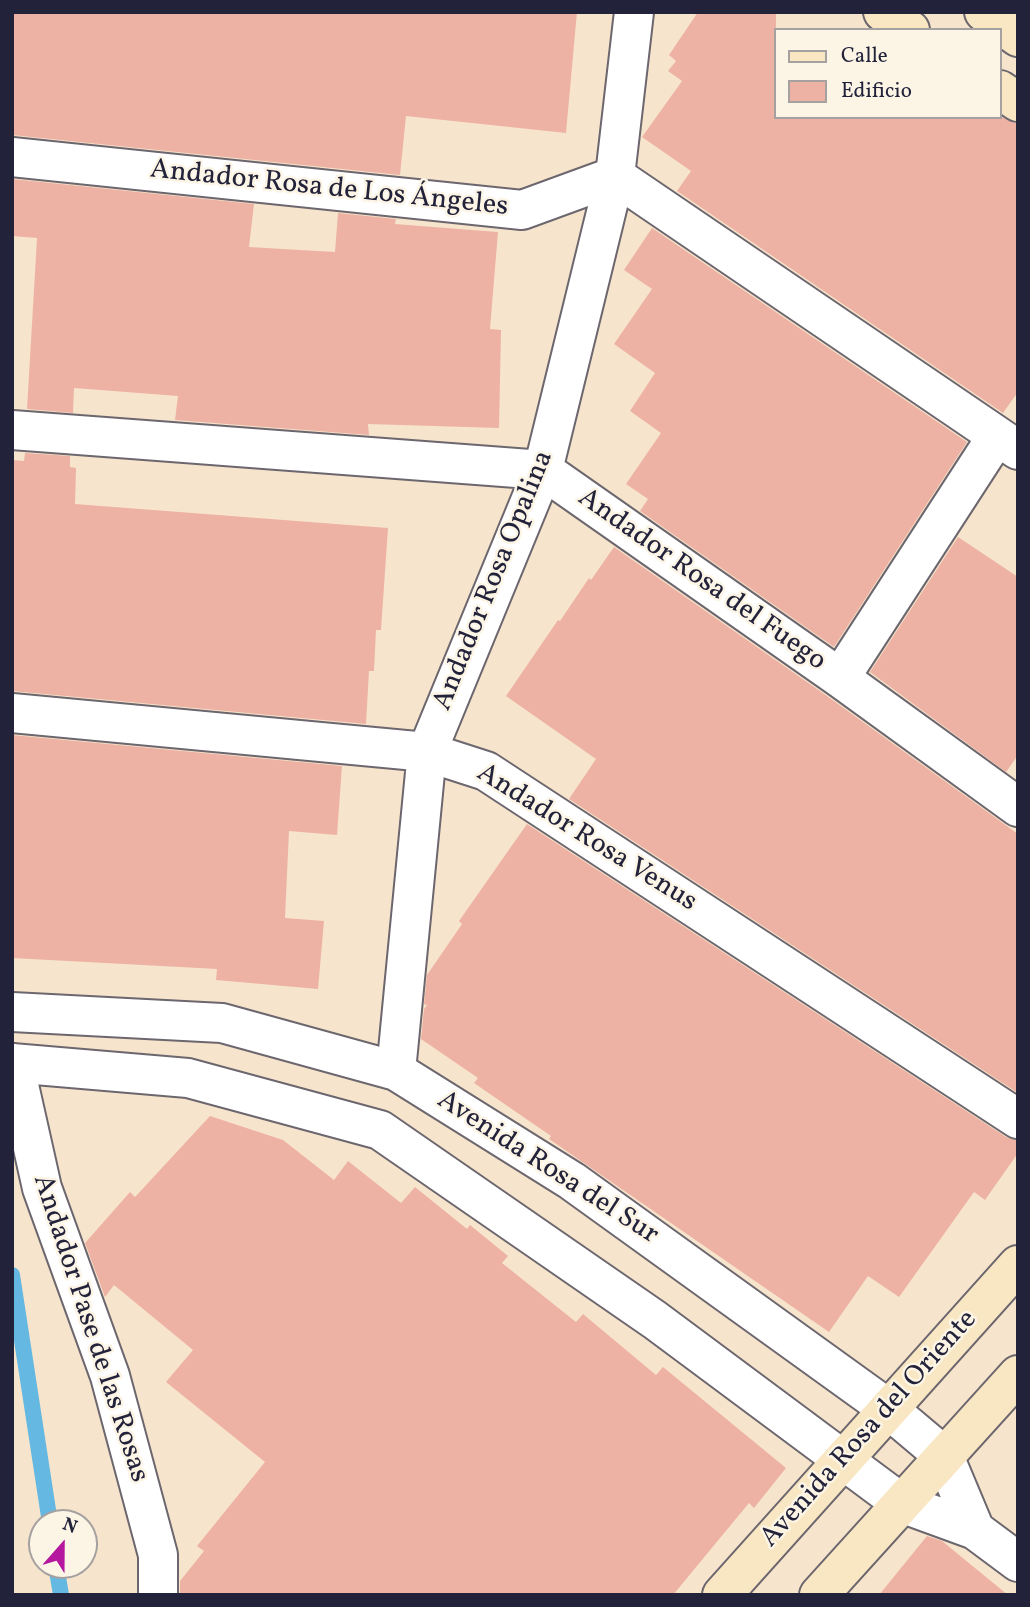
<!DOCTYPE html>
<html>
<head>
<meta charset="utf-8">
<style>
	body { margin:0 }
	#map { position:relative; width:1030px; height:1607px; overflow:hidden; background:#f6e5cc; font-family:Vollkorn,serif }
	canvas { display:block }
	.frame { position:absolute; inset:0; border:14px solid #22223b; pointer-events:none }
	.legend { position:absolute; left:774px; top:28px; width:228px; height:91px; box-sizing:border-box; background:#fcf5e5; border:2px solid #a5a1a1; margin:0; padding:9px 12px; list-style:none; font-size:21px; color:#22223b }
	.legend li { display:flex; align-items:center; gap:14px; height:35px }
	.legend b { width:35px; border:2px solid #a5a1a1 }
	.north { position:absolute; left:28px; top:1509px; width:70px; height:70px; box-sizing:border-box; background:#fcf5e5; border:2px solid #a5a1a1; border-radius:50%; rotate:21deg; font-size:19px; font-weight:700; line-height:28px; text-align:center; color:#22223b }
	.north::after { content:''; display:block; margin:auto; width:24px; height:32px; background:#b5179e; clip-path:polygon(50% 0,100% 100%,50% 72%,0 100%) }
</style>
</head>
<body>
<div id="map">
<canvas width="1030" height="1607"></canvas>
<div class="frame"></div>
<ul class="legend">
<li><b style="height:9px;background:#f9e7c3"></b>Calle</li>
<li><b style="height:19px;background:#eeb2a5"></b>Edificio</li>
</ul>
<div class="north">N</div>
</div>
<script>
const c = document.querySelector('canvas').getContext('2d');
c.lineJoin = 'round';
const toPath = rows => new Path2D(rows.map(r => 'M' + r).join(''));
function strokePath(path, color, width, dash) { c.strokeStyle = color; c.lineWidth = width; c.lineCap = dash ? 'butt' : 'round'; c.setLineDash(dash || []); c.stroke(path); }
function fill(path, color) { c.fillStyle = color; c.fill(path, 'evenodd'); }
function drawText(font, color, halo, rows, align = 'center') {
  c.font = font + ' Vollkorn,serif'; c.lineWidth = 5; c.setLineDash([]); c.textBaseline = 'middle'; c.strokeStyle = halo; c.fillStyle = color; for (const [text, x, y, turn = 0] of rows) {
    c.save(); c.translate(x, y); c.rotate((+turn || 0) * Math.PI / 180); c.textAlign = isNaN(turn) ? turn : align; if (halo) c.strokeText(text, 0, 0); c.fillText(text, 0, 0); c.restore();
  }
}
strokePath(toPath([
	[12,1275,50,1523],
	[56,1565,61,1595]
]), '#65b8e1', 16);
fill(toPath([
	[12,12,577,12,566,133,406,116,400,175,12,135],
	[698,12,776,12,776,117,1001,117,1018,124,1018,392,1003,413,677,191,691,171,642,137,682,81,668,71,676,61,669,55],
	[12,179,254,204,249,247,335,252,338,213,396,219,395,224,498,232,490,329,501,330,499,428,368,424,369,435,175,420,178,396,74,388,73,413,27,409,37,238,12,236],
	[652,228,967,442,834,647,640,511,648,499,626,484,661,433,630,411,655,373,614,344,652,289,624,270],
	[25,453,70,456,70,467,76,468,75,504,388,528,381,630,376,630,374,671,369,671,366,724,12,691,12,460,24,461],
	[958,537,1018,577,1018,755,1006,772,870,672],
	[614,547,827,696,1018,834,1018,1093,569,799,596,759,506,696,558,620,560,621,589,578,591,580],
	[12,735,342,766,337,835,289,831,285,918,324,921,318,989,216,980,217,969,12,958],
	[527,824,1006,1137,1018,1141,1018,1153,985,1200,974,1192,899,1297,868,1276,829,1332,549,1139,551,1136,474,1083,478,1078,421,1039,424,1009,427,1005,424,1004,427,975,462,924,459,921],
	[210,1116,283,1140,334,1180,348,1161,401,1203,415,1187,467,1229,470,1225,508,1256,502,1263,576,1322,583,1314,656,1375,663,1367,786,1468,754,1508,749,1503,673,1595,180,1595,180,1581,204,1551,197,1546,265,1462,166,1382,193,1350,114,1285,105,1297,85,1243,130,1192,135,1197],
	[927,1536,942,1541,1008,1595,879,1595]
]), '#eeb2a5');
const street = toPath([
	[12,157,522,210,615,176,1018,450],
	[12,430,543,470,840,678,1018,807],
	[840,678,997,436],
	[12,713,427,752,486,771,1018,1119],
	[12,1012,222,1023,396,1071,572,1181,887,1408,944,1456,975,1530],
	[12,1063,188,1078,380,1130,655,1320,901,1503,975,1530,1018,1562],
	[14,1063,42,1188,110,1376,158,1555,158,1595],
	[396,1071,427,752,543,470,615,176,634,12]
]);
const secondary = toPath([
	[883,12,910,30],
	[984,12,1018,37],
	[1000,90,1018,102],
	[722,1595,1018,1265],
	[819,1595,1018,1375]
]);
strokePath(street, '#6c666e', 42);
strokePath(secondary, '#6c666e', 42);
strokePath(street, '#fff', 38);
strokePath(secondary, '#f9e7c3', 38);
drawText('28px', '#22223b', '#fcf5e5', [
	["Andador Rosa de Los Ángeles",329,190,6],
	["Andador Rosa Opalina",495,581,-68],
	["Andador Rosa del Fuego",701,581,35],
	["Andador Rosa Venus",586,839,32],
	["Avenida Rosa del Sur",547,1169,33],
	["Andador Pase de las Rosas",89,1329,72],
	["Avenida Rosa del Oriente",870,1430,-48]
]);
</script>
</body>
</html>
